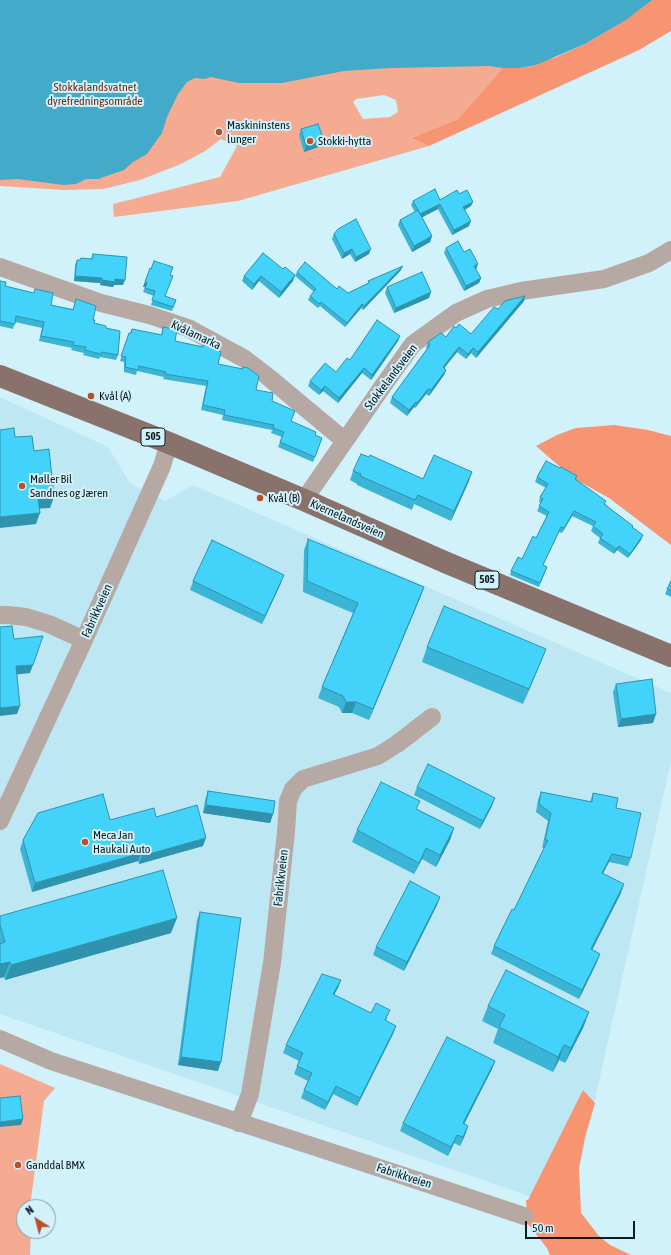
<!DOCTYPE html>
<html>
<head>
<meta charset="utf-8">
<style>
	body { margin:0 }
	#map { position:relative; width:671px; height:1255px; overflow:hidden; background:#d1f1fb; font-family:"Asap Condensed",sans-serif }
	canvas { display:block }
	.north { position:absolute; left:16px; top:1199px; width:40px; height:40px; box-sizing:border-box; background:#d1f1fb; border:1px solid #849ca3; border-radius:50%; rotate:324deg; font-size:11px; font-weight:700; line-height:16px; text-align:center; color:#101c20 }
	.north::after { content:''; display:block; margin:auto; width:14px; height:18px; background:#b8502b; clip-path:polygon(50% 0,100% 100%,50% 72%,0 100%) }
	.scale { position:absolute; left:525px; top:1221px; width:110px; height:18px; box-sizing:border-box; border:2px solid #101c20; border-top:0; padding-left:5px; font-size:12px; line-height:14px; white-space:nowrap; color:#101c20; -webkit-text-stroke:3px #d1f1fb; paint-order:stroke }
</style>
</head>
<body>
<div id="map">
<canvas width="671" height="1255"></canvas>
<div class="north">N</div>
<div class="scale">50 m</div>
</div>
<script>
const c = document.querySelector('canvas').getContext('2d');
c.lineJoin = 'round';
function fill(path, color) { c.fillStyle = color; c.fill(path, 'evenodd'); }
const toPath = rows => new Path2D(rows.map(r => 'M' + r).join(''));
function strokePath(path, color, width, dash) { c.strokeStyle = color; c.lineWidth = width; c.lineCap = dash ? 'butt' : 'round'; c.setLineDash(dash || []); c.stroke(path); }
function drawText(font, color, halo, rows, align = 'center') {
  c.font = font + ' "Asap Condensed",sans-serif'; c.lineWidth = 4; c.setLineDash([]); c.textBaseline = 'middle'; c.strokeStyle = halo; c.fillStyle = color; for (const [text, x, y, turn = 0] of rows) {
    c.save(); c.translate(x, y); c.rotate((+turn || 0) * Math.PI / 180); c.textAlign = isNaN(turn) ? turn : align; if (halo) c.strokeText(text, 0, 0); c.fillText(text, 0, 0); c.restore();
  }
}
fill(toPath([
	[0,397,108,447,130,483,165,501,193,485,671,693,671,761,570,1210,0,1014]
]), '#bee7f4');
fill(toPath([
	[0,0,671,0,671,2,497,75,458,119,411,138,429,146,238,201,114,217,113,204,220,177,237,146,221,139,205,151,181,164,140,180,103,189,65,190,0,186],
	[384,95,396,100,398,112,390,117,363,119,353,102,356,99],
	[0,1064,55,1088,44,1101,30,1207,24,1207,24,1231,31,1231,30,1255,0,1255]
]), '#f5ab92');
fill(toPath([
	[652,0,671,0,671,31,639,50,429,146,411,138,458,119,503,68,520,68,536,65,546,59,554,58,585,44,626,20],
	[614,425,648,430,671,436,671,545,609,498,573,478,536,446,557,435,576,428],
	[583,1090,595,1103,585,1137,579,1168,581,1213,599,1236,610,1245,631,1255,550,1255,547,1248,528,1224,526,1200,528,1200]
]), '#f79472');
fill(toPath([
	[0,0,652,0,626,20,585,44,536,65,520,68,503,68,489,66,391,68,344,71,282,83,239,83,211,77,204,79,195,78,187,82,178,94,167,117,162,133,147,154,133,162,124,170,98,179,86,179,76,184,64,185,17,179,0,180]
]), '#43abc9');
strokePath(toPath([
	[0,267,101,303,149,315,188,328,245,359,267,376,345,441],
	[304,500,385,383,413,344,456,313,487,299,521,291,604,279,649,263,671,250],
	[0,615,8,615,26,617,49,624,84,640],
	[0,821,84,640,162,466,169,443],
	[0,1039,51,1061,392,1172,524,1216],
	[239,1123,250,1094,272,963,286,832,288,801,293,789,303,779,378,756,397,744,432,717]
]), '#b6a9a4', 18);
strokePath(toPath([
	[0,376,169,443,304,500,447,563,671,656]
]), '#88726b', 22);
fill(toPath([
	[301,129,321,146,304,152,299,135],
	[459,194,471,206,465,210,469,226,452,235,438,209,422,217,432,236,430,242,412,252,398,225,400,220,415,212,411,205,413,201,440,200],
	[334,234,369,254,355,262,350,254,342,259,332,239],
	[446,248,464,252,481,278,479,283,464,291,444,253],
	[263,253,293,281,279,298,259,281,252,290,242,281,244,276],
	[93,254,123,285,114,285,113,287,100,285,100,283,74,281,75,265,77,260,80,260,81,258,91,259],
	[150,268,170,275,165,296,176,300,172,311,151,305,154,296,143,292,145,287,143,287],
	[401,270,363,310,361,308,345,327,320,306,318,308,308,300,310,296,314,292,295,276,297,272,348,293,368,283,368,281],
	[0,281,5,286,34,293,35,289,51,305,73,309,76,299,93,320,94,323,106,328,118,355,116,360,100,357,99,359,83,355,84,353,71,350,72,348,39,341,42,328,15,322,13,329,0,326],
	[387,287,429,298,394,313,385,293],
	[525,296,524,301,476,358,471,353,466,359,457,352,444,368,446,370,444,375,429,396,426,394,415,408,414,407,407,416,390,403,392,397,427,349,426,348,428,342,446,337,456,328,471,334,498,309],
	[163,327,175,341,203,347,203,345,218,364,272,401,291,422,315,435,322,438,313,462,278,447,282,437,271,433,272,430,222,420,223,415,201,410,206,386,163,379,164,377,137,371,136,375,124,372,124,362,120,361,129,333,130,333,132,329,161,335],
	[398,341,371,380,362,373,338,403,323,391,319,395,308,386,310,381,336,372,350,360],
	[353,471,423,479,469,481,451,521,414,504,412,510,357,485,357,484,350,480],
	[537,477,576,479,633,528,641,540,628,558,617,550,614,554,598,543,600,538,591,531,593,526,572,516,562,533,559,532,543,565,547,567,539,587,510,575,511,571,522,559,536,538,547,516,537,511,541,503,539,502,540,497,546,488,535,482],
	[308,539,424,587,420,598,369,720,352,713,342,713,339,707,318,698,322,687,353,613,303,592,304,550],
	[193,581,281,583,262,624,190,590],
	[671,581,671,597,665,594],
	[427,647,546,649,540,664,523,704,422,662],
	[616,684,653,723,618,727,613,692],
	[417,787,492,806,480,829,414,795],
	[208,791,273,814,270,823,203,813,205,800],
	[541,792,590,802,593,793,616,808,631,858,628,866,609,862,603,873,621,893,592,950,597,962,579,999,491,954,494,946,514,910,544,848,542,848,548,821,536,812,538,800],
	[417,809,454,828,450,840,436,867,422,859,414,874,352,842,357,830],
	[156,817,203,846,139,864,138,861,32,892,20,849,23,840,110,820],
	[440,897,437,905,404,971,373,955,376,947],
	[200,912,218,1071,178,1065,197,920],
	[0,916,171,933,5,980,4,977,0,978],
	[341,980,334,995,371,1013,387,1018,386,1021,396,1026,393,1034,357,1106,333,1094,325,1110,301,1098,304,1090,308,1081,294,1074,299,1061,283,1053,286,1045],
	[488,1006,589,1012,583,1028,565,1063,559,1060,553,1072,493,1043,498,1029,482,1021],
	[495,1061,492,1069,464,1124,468,1126,465,1135,460,1146,454,1143,448,1156,400,1131,403,1123]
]), '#3ab5d6');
fill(toPath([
	[324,141,321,146,304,152,306,146],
	[473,202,471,206,461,211,463,207],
	[440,204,438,209,419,219,420,214],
	[471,221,469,226,452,235,454,230],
	[432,236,430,242,412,252,414,246],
	[352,249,350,254,342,259,344,253],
	[371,249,369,254,355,262,356,257],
	[478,264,476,270,474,266],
	[403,266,401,270,363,310,364,306],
	[295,275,293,281,279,298,281,292],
	[75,276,102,278,100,283,74,281],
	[261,276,259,281,252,290,254,284],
	[481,278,479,283,464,291,466,286],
	[115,279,125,280,123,285,114,285,113,287,100,285,102,280],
	[145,282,147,283,145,287,143,287],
	[431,292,429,298,394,313,396,308],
	[525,296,524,301,476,358,478,352],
	[362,304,361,308,345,327,347,323],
	[400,336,398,341,371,380,372,375],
	[459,347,457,352,441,372,443,367],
	[473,348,471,353,466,359,468,354],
	[364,368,362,373,338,403,339,398],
	[446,370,444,375,429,396,431,390],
	[325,386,323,391,319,395,321,390],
	[428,389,426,394,415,408,417,403],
	[416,402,414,407,407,416,409,410],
	[472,472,469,481,451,521,454,511],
	[54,497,50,508,34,509,38,498],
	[574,511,572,516,562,533,564,528],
	[40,513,36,524,0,528,0,517],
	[643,535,641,540,628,558,630,554],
	[619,546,617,550,614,554,616,549],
	[284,575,281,583,262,624,265,616],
	[424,587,420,598,369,720,373,709],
	[546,649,540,664,523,704,529,689],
	[33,665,30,673,13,675,16,666],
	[346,702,356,702,352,713,342,713],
	[20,706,17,714,0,716,0,708],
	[656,714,653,723,618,727,621,719],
	[495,798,492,806,480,829,483,821],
	[206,805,273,814,270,823,203,813],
	[454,828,450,840,436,867,440,855],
	[206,838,203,846,139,864,142,856],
	[426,848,422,859,414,874,419,863],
	[141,853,138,861,32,892,35,883],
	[612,854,609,862,599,881,602,873],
	[624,884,621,893,588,958,591,949],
	[440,897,437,905,404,971,407,962],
	[177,918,171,933,5,980,11,965],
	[600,954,597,962,579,999,582,990],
	[10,962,4,977,0,978,0,964],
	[341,980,338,988,330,1002,333,994],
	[589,1012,583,1028,565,1063,571,1048],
	[396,1026,393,1034,357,1106,360,1098],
	[564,1045,559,1060,553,1072,558,1057],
	[181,1057,221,1062,218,1071,178,1065],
	[495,1061,492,1069,460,1132,463,1123],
	[336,1086,333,1094,325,1110,328,1102],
	[23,1119,21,1125,0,1127,0,1122],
	[468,1126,465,1135,460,1146,463,1137],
	[457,1135,454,1143,448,1156,451,1147]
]), '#2f93ae');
const building = toPath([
	[318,124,324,141,306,146,301,129,318,124],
	[435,189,440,200,457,190,459,194,467,190,473,202,463,207,471,221,454,230,440,204,420,214,413,201,435,189],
	[418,210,432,236,414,246,400,220,418,210],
	[356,219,371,249,356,257,352,249,344,253,334,234,338,229,356,219],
	[458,241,464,252,470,249,478,264,474,266,481,278,466,286,446,248,458,241],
	[263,253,283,269,285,267,295,275,281,292,261,276,254,284,244,276,263,253],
	[93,254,127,257,125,280,115,279,115,282,102,280,102,278,75,276,77,260,80,260,81,258,92,259,93,254],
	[154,261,173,267,170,275,173,276,165,296,176,300,173,307,152,300,155,291,145,288,147,283,145,282,150,268,151,269,154,261],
	[305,262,337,289,339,286,348,293,369,283,368,281,403,266,364,306,362,304,347,323,321,302,319,304,310,296,316,289,297,272,305,262],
	[422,272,431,292,396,308,387,287,422,272],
	[0,281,6,282,5,286,34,293,35,289,53,293,51,305,73,310,76,299,96,306,93,320,95,320,94,323,106,326,106,328,120,331,118,355,102,352,101,354,85,350,86,347,73,345,74,342,41,336,44,322,16,316,15,324,0,321,0,281],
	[525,296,478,352,473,348,468,354,459,347,443,367,446,370,431,390,428,389,417,403,416,402,409,410,392,397,430,345,428,342,441,333,446,337,454,326,456,328,459,324,471,334,494,307,498,309,505,301,525,296],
	[377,320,400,336,372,375,364,368,339,398,325,386,321,390,310,381,325,363,336,372,347,358,350,360,377,320],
	[163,327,177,330,175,341,203,347,203,345,211,346,221,352,218,364,243,369,243,367,248,368,259,376,256,390,273,393,272,401,295,411,291,421,316,432,315,435,322,438,315,457,280,442,284,432,273,428,274,425,224,415,225,410,203,405,208,381,165,374,166,372,139,366,138,370,125,367,126,357,121,356,129,333,131,333,132,329,162,335,163,327],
	[14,428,15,437,32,436,34,451,49,449,54,497,38,498,40,513,0,517,0,430,14,428],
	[361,454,369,457,370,455,423,479,434,455,472,472,454,511,418,495,415,500,360,476,361,474,353,471,361,454],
	[546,461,560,468,561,467,577,476,575,479,606,501,604,504,633,526,632,527,643,535,630,554,619,546,616,549,600,538,603,534,593,526,596,522,574,511,564,528,561,527,543,565,547,567,540,583,511,571,518,557,522,559,533,536,536,538,549,512,539,506,543,499,540,497,548,484,537,477,546,461],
	[308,539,424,587,373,709,356,702,346,702,343,696,322,687,358,603,307,581,308,539],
	[212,540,284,575,265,616,193,581,212,540],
	[671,581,671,591,667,589,671,581],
	[444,606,546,649,529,689,427,647,444,606],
	[12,626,14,639,43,636,33,665,16,666,20,706,0,708,0,627,12,626],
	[652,679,656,714,621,719,616,684,652,679],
	[428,764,495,798,483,821,417,787,428,764],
	[381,782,420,801,416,809,454,828,440,855,426,848,419,863,357,830,381,782],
	[208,791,275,801,273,814,206,805,208,791],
	[541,792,592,802,593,793,618,798,616,808,641,813,631,858,612,854,602,873,624,884,591,949,600,954,582,990,494,946,512,909,514,910,548,840,545,840,551,813,539,804,541,792],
	[103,794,110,820,154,808,156,817,197,805,206,838,142,856,141,853,35,883,23,840,38,813,103,794],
	[163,870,177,918,11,965,10,962,0,964,0,944,5,942,0,925,0,916,163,870],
	[410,881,440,897,407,962,376,947,410,881],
	[200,912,241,918,221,1062,181,1057,200,912],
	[506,970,589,1012,571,1048,564,1045,558,1057,499,1027,505,1015,488,1006,506,970],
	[322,974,341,980,333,994,371,1013,376,1003,390,1010,385,1020,396,1026,360,1098,336,1086,328,1102,304,1090,312,1073,297,1066,303,1053,286,1045,322,974],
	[447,1037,495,1061,463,1123,468,1126,463,1137,457,1135,451,1147,403,1123,447,1037],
	[20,1096,23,1119,0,1122,0,1098,20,1096]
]);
fill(building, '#43d2f9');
strokePath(building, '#2f93ae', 1);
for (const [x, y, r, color] of [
	[219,132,4,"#b8502b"],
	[310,141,4,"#b8502b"],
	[91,396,4,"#b8502b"],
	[22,486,4,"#b8502b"],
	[260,498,4,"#b8502b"],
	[85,842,4,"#b8502b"],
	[18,1165,4,"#b8502b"]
]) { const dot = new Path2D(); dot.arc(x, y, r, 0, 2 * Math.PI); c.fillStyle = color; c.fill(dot); strokePath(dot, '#d1f1fb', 1.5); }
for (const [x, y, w] of [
	[153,437,24],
	[487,580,24]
]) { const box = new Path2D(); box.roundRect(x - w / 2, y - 9, w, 18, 3); c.fillStyle = '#d1f1fb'; c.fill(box); strokePath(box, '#101c20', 1); }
drawText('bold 11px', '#101c20', null, [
	["505",153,437],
	["505",487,580]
]);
drawText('12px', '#6c2d17', '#d1f1fb', [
	["Stokkalandsvatnet",95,87],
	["dyrefredningsområde",95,101]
]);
drawText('12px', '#101c20', '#d1f1fb', [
	["Maskininstens",227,125],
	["lunger",227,139],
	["Stokki-hytta",318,141],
	["Kvål (A)",99,396],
	["Møller Bil",30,479],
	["Sandnes og Jæren",30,493],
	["Kvål (B)",268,498],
	["Meca Jan",93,835],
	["Haukali Auto",93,849],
	["Ganddal BMX",26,1165]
], 'left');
drawText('12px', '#101c20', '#d1f1fb', [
	["Kvålamarka",196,335,25],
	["Stokkelandsveien",391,377,-53],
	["Kvernelandsveien",347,519,24],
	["Fabrikkveien",97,611,-66],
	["Fabrikkveien",281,878,-84],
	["Fabrikkveien",404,1176,18]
]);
</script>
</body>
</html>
